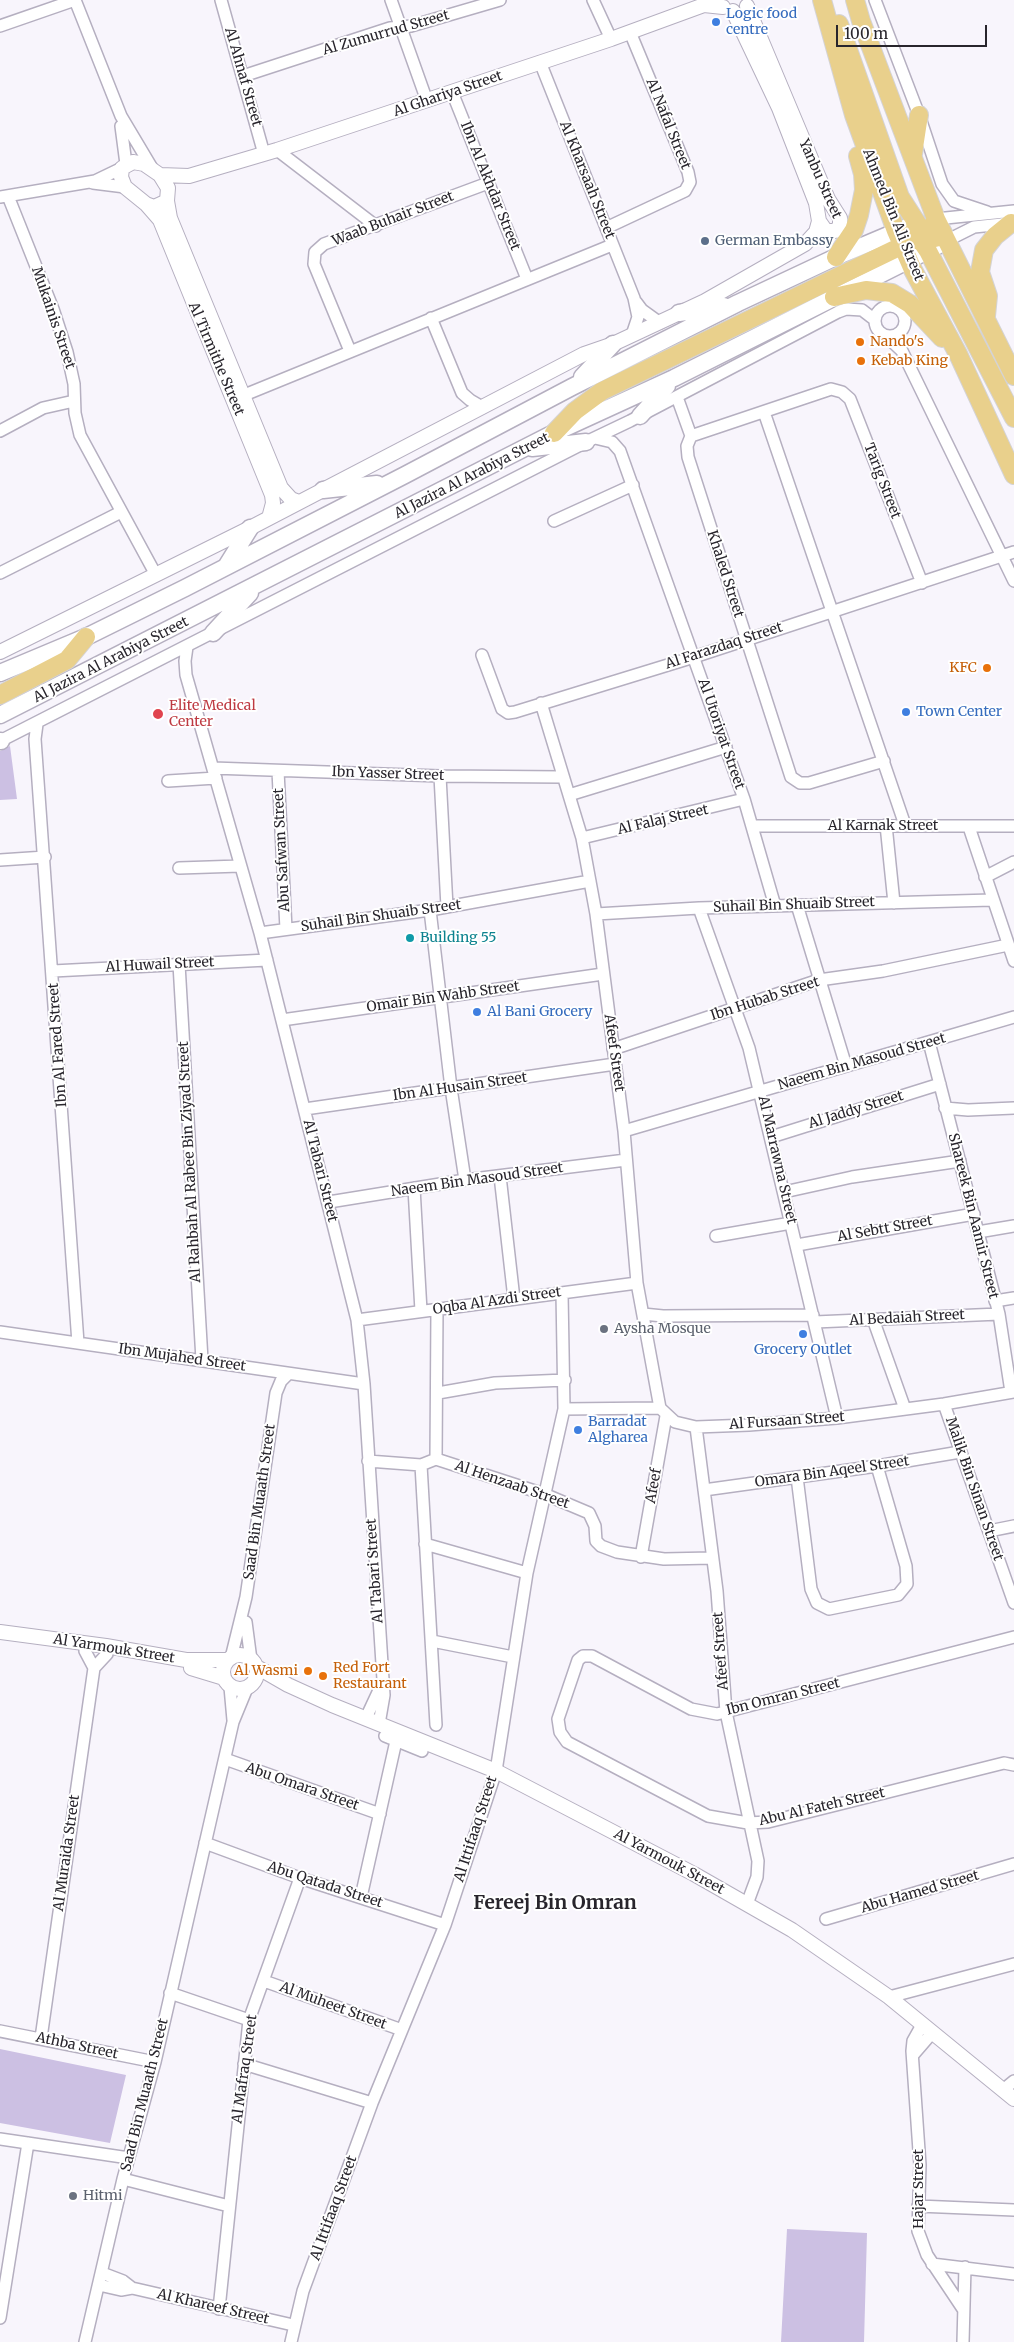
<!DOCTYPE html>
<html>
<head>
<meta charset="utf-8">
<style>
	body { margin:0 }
	#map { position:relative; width:1014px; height:2342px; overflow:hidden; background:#f8f5fc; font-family:Merriweather,serif }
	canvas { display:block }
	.scale { position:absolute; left:836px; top:25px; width:151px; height:22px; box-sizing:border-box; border:2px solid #28252c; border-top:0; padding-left:6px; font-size:15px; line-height:18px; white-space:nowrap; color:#28252c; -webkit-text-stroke:4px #fff; paint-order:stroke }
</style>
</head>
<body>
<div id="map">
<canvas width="1014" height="2342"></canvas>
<div class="scale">100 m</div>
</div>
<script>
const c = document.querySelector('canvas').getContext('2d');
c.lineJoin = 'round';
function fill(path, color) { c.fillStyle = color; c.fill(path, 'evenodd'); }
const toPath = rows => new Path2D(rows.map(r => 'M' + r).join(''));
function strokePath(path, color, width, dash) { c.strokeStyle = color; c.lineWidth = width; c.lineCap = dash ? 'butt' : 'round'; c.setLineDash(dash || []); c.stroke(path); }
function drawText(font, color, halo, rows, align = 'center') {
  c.font = font + ' Merriweather,serif'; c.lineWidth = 4; c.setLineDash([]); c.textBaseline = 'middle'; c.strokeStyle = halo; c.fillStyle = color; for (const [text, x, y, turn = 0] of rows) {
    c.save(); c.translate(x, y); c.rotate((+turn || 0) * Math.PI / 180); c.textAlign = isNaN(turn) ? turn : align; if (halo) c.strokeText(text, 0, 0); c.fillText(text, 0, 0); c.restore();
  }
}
fill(toPath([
	[10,746,17,799,0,800,0,751],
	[0,2049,126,2075,110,2143,0,2123],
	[787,2229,867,2233,864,2342,781,2342]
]), '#ccc0e3');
const minor = toPath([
	[75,0,121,116,152,168],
	[221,0,264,154],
	[391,0,427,101],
	[593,0,611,39],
	[875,0,919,115,942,184,954,201,987,212],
	[0,26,75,0],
	[540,62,634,298,638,317,632,335],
	[243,76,390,28,411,26,500,0],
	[452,92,527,279],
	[121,126,126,164],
	[277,150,376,226],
	[93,183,125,187],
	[8,196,53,309,67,352,74,384,75,413,80,435,156,575],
	[0,197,95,181,122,168],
	[936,219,1014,211],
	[606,228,685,191,690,182,688,172,630,32],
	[946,241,974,227,1012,223],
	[636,302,642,310,660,323],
	'875 321a15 15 0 1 1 30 0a15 15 0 1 1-30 0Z',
	[431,318,462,393,470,400,482,407],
	[886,336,902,351,1014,581],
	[350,351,314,264,315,252,324,244,488,183],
	[677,397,691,436],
	[237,398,612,245],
	[764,412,905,825],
	[0,431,43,408,74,401],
	[691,436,687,446,688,457,791,777,800,783,809,783,884,761],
	[691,436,831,389,842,392,850,399,922,583],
	[595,438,612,442,620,451,744,799,775,906],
	[554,521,633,485],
	[0,573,121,512],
	[187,647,185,661,186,675,260,933,357,1320,364,1384,384,1695,379,1724],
	[482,655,502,709,508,713,515,712,694,657,1014,552],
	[541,703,582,838,596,914,624,1131,637,1283,660,1408,675,1422,696,1427,749,1425,837,1418,944,1404,1014,1392],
	[37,724,35,739,78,1343],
	[0,741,586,442,630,421,838,312,846,309,862,310,875,320],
	[213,768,440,776,562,777],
	[278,771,286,929],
	[440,776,447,907],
	[168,781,216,778],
	[569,795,726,747],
	[886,825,894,903],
	[752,826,1014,826],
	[969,827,1014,961],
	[582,838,744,799],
	[0,860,45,857],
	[179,868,240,866],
	[985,877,1014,862],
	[797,905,846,1066],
	[699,908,749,1048,837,1418],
	[430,910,451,1088,465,1180],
	[596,914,699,908,992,900],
	[260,933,430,910,590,881],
	[179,964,202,1360],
	[53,971,267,960],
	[282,1020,603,974],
	[929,1042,999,1314,1011,1392],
	[613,1049,819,980,883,971,1008,945],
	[945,1108,968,1110,1014,1108],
	[305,1109,615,1064],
	[624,1131,1014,1017],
	[771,1137,940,1084],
	[500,1176,514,1299],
	[414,1188,421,1311],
	[784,1192,852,1177,960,1161],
	[329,1202,465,1180,626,1160],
	[978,1232,1014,1226],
	[716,1236,791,1223],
	[797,1245,974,1214],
	[995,1301,1014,1298],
	[643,1314,663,1316,813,1315],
	[873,1319,905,1409],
	[357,1320,637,1283],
	[815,1322,999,1314],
	[0,1332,364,1384],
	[438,1393,495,1383,565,1380],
	[944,1404,1014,1603],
	[564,1409,660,1408],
	[696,1427,717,1591,726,1712,758,1861,757,1877,747,1904],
	[436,1459,544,1494,589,1513,595,1526,596,1541,601,1546,617,1552,664,1559,712,1558],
	[368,1461,421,1465,436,1459,437,1309],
	[421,1465,436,1725],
	[797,1477,811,1589,817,1603,829,1609,898,1595,907,1584,906,1566,877,1466],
	[704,1490,877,1466,960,1452],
	[989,1531,1014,1526],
	[425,1544,527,1573],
	[641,1557,666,1416],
	[246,1622,251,1660],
	[1014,1637,717,1714,691,1709,592,1656,583,1656,578,1660,558,1719,560,1732,567,1742,708,1816,748,1823,768,1822,1004,1763,1014,1765],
	[432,1641,513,1657],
	[85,1651,94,1668],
	[231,1658,246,1597,276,1393,281,1381,287,1375],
	[230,1687,233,1720],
	[366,1718,380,1688],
	[385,1736,422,1751],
	[225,1759,380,1814],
	[205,1843,300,1878,445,1925],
	[361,1897,396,1741],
	[826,1919,1014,1864],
	[264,1981,402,2030],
	[170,1993,249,2020],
	[889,1997,1014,1964],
	[922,2025,913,2041,912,2051,920,2165,918,2231,927,2255,963,2309],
	[0,2031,155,2062],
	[41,2038,94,1668,107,1654],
	[913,2055,932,2033],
	[244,2064,372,2103],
	[1003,2090,1014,2081],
	[0,2139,129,2158],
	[123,2179,229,2206],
	[918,2206,1014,2210],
	[932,2264,1014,2274],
	[102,2273,123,2281,132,2288,293,2325],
	[99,2285,121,2290,132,2288],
	[219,2309,249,2020,300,1878],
	[0,2318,28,2143],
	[85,2342,123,2179,155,2062,233,1722,247,1688],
	[291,2342,303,2291,372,2103,445,1925,496,1771,527,1573,564,1409,562,1293],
	[963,2342,965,2267]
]);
const tertiary = toPath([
	[733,11,779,108,816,203,819,221,826,231,835,231,840,226,840,218,828,199,747,6],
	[133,162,144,164,160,175,168,188,167,201,154,207,146,204,125,187,121,177,122,168,133,162],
	[160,175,189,176,277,150,611,39,704,5,723,7],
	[167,201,170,218,281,488,291,499,299,502],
	[146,204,160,220,272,495,273,503,269,518],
	[0,652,250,528,584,354,613,344,705,301,805,244,816,232,819,221],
	[0,1632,106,1646,186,1660,228,1660],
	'223 1672a17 17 0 1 1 34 0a17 17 0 1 1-34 0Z',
	[255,1666,288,1685,332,1705,496,1771,694,1874,792,1930,889,1997,1014,2099],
	[191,1668,224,1678]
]);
const secondary = toPath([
	[679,313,724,306],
	[582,377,613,344],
	[640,416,667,386],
	[532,448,586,442],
	[323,490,377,484],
	[227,565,250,528],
	[213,633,250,593],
	[0,673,86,637,185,588,405,475,572,387,738,303,836,257,907,227],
	[0,715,554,433,674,378,939,245],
	[0,741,1,741]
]);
const primary = toPath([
	[822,0,854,115,896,231,913,270,958,354,1014,475],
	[855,0,861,21,936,219,1014,376],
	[839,24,900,197,920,228,935,238],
	[913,154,919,115],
	[909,232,919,238,928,251,1014,418],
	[836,257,854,230,859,215,864,190,863,174,858,156],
	[834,297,866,290,892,293,910,304,942,338],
	[986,316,988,296,980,272,984,250,995,236,1011,223],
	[554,433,575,411,602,391,922,236,931,229,936,219],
	[0,695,67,660,86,637]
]);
strokePath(minor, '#b5afc0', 14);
strokePath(tertiary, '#b5afc0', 16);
strokePath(secondary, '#b5afc0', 19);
strokePath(primary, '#d4d3d5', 20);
strokePath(minor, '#fff', 11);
strokePath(tertiary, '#fff', 14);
strokePath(secondary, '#fff', 16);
strokePath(primary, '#e9d08c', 18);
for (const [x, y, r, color] of [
	[716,22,5,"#3f7fe0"],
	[705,241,5,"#5c6f8a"],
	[860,342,5,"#e8710a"],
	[861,361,5,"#e8710a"],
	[987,668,5,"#e8710a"],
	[906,712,5,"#3f7fe0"],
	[158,714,6,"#e0444e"],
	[410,938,5,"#0f9aa8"],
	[477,1012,5,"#3f7fe0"],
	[604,1329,5,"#6b7280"],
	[803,1334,5,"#3f7fe0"],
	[578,1430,5,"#3f7fe0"],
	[308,1671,5,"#e8710a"],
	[323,1676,5,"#e8710a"],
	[73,2196,5,"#6b7280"]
]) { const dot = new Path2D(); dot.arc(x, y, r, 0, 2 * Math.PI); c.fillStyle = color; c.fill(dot); strokePath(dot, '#fff', 2); }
drawText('14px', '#366cbe', '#fff', [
	["Logic food",726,14],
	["centre",726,30],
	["Town Center",916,712],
	["Al Bani Grocery",487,1012],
	["Grocery Outlet",803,1350,"center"],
	["Barradat",588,1422],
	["Algharea",588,1438]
], 'left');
drawText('14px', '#28252c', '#fff', [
	["Al Zumurrud Street",386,33,-16],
	["Al Ahnaf Street",243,77,74],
	["Al Ghariya Street",448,94,-19],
	["Al Nafal Street",668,124,68],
	["Yanbu Street",820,179,66],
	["Al Kharsaah Street",587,180,68],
	["Ibn Al Akhdar Street",490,186,68],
	["Ahmed Bin Ali Street",893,215,68],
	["Waab Buhair Street",393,219,-21],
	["Mukainis Street",53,318,71],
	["Al Tirmithe Street",216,359,67],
	["Al Jazira Al Arabiya Street",472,476,-27],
	["Tarig Street",882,481,69],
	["Khaled Street",725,574,72],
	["Al Farazdaq Street",724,646,-18],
	["Al Jazira Al Arabiya Street",111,660,-27],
	["Al Utoriyat Street",721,734,71],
	["Ibn Yasser Street",388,774,2],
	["Al Falaj Street",663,820,-13],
	["Al Karnak Street",883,826],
	["Abu Safwan Street",282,850,-93],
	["Suhail Bin Shuaib Street",794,905,-2],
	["Suhail Bin Shuaib Street",381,916,-8],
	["Al Huwail Street",160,965,-3],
	["Omair Bin Wahb Street",443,997,-8],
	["Ibn Hubab Street",765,999,-18],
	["Ibn Al Fared Street",58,1045,-94],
	["Afeef Street",614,1053,82],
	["Naeem Bin Masoud Street",862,1062,-16],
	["Ibn Al Husain Street",460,1087,-8],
	["Al Jaddy Street",856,1110,-17],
	["Al Marrawna Street",777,1160,77],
	["Al Rahbah Al Rabee Bin Ziyad Street",190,1162,-93],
	["Al Tabari Street",320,1171,76],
	["Naeem Bin Masoud Street",477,1180,-8],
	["Shareek Bin Aamir Street",973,1216,76],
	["Al Sebtt Street",885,1229,-10],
	["Oqba Al Azdi Street",497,1301,-8],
	["Al Bedaiah Street",907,1318,-3],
	["Ibn Mujahed Street",182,1358,8],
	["Al Fursaan Street",787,1421,-4],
	["Omara Bin Aqeel Street",832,1472,-8],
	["Al Henzaab Street",512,1485,19],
	["Afeef",654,1486,-80],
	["Malik Bin Sinan Street",974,1489,71],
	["Saad Bin Muaath Street",260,1502,-82],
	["Al Tabari Street",375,1571,-94],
	["Al Yarmouk Street",114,1649,9],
	["Afeef Street",721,1651,-94],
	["Ibn Omran Street",783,1697,-14],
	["Abu Omara Street",302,1787,19],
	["Abu Al Fateh Street",822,1807,-13],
	["Al Ittifaaq Street",476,1829,-72],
	["Al Muraida Street",67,1853,-82],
	["Al Yarmouk Street",669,1862,28],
	["Abu Qatada Street",325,1885,18],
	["Abu Hamed Street",920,1892,-16],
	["Al Muheet Street",333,2006,20],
	["Athba Street",77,2046,12],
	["Al Mafraq Street",245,2069,-82],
	["Saad Bin Muaath Street",145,2095,-76],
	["Hajar Street",919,2189,-90],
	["Al Ittifaaq Street",334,2208,-70],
	["Al Khareef Street",213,2307,13]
]);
drawText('14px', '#4e5e75', '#fff', [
	["German Embassy",715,241]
], 'left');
drawText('14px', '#c56008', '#fff', [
	["Nando's",870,342],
	["Kebab King",871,361],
	["KFC",977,668,"right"],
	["Red Fort",333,1668],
	["Restaurant",333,1684],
	["Al Wasmi",298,1671,"right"]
], 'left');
drawText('14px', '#be3a42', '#fff', [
	["Elite Medical",169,706],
	["Center",169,722]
], 'left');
drawText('14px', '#0d838f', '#fff', [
	["Building 55",420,938]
], 'left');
drawText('14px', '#5b616d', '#fff', [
	["Aysha Mosque",614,1329],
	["Hitmi",83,2196]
], 'left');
drawText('bold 19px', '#28252c', '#fff', [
	["Fereej Bin Omran",555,1904]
]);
</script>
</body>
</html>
